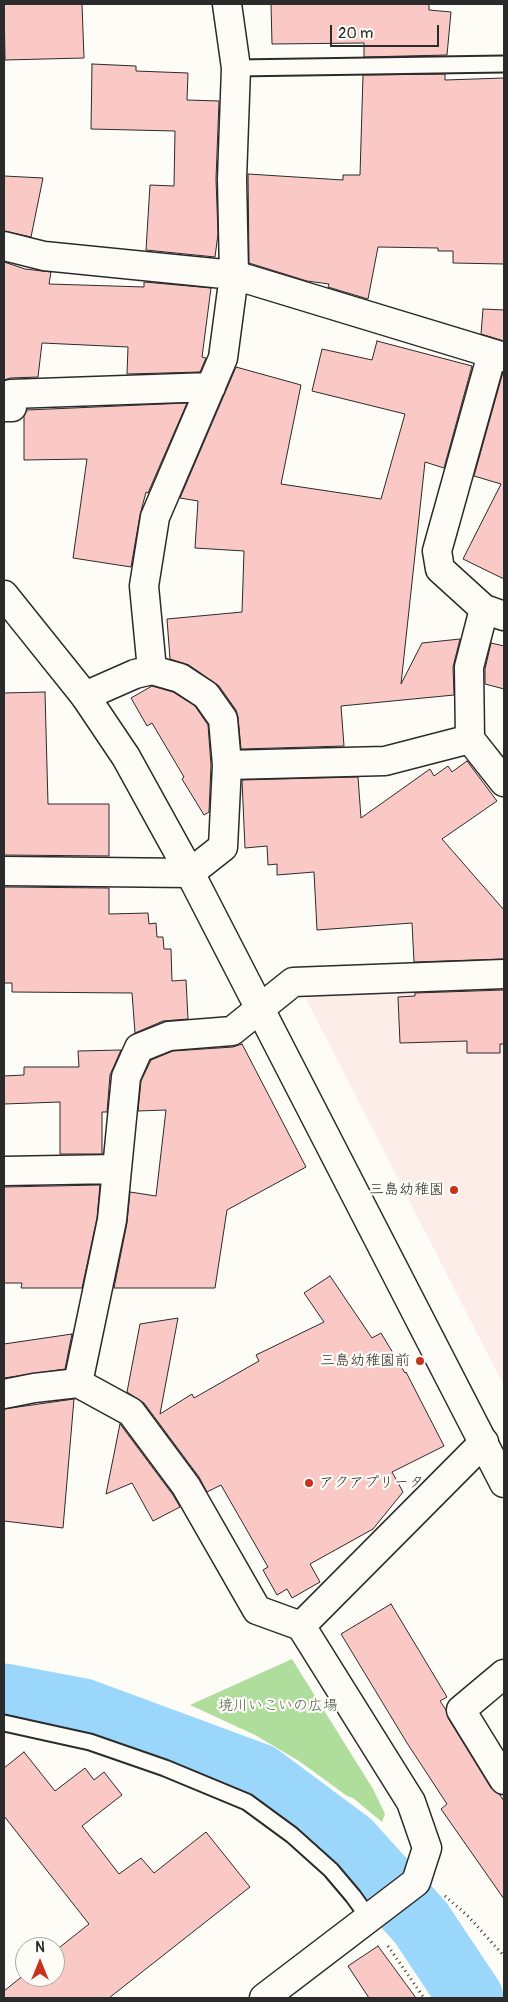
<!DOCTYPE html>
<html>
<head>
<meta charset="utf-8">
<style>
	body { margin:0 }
	#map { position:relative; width:508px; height:2002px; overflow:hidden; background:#fdfcf7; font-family:Pangolin,sans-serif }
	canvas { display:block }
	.frame { position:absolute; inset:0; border:5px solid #2b2b2b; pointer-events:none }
	.north { position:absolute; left:15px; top:1937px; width:50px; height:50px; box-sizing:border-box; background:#fdfcf7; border:1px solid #a9a8a5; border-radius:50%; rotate:0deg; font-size:14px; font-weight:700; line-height:20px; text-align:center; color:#2b2b2b }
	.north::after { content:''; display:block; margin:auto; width:18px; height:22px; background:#c8321e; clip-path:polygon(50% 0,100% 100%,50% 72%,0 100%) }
	.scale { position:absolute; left:330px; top:25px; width:109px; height:22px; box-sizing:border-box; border:2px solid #2b2b2b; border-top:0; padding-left:6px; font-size:15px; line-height:18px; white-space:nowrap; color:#2b2b2b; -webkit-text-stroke:4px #fdfcf7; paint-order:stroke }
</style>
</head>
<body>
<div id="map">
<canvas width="508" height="2002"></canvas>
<div class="frame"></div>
<div class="north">N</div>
<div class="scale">20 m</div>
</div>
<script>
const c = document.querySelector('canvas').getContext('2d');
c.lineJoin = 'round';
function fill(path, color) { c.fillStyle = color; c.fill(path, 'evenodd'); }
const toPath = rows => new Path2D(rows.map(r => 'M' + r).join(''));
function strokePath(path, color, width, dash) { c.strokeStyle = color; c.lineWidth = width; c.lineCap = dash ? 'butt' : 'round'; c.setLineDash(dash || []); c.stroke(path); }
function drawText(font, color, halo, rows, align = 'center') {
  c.font = font + ' Pangolin,"Klee One",sans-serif'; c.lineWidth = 4.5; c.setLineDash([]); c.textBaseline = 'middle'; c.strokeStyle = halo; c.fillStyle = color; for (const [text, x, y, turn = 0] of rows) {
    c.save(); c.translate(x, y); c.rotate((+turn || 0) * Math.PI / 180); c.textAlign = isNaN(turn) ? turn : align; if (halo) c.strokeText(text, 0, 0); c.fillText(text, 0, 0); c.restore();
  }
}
fill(toPath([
	[504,984,504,1386,303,993]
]), '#fcede8');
fill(toPath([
	[292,1659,373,1789,385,1814,382,1822,353,1798,347,1796,299,1761,255,1735,190,1705]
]), '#aedd9c');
strokePath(toPath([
	[4,1696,83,1711,259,1776,349,1843,421,1923,471,1998]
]), '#9ad7fb', 65);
const building = toPath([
	[4,4,82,4,84,58,5,60,4,4],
	[271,4,429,4,429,10,451,12,447,55,364,57,364,43,272,44,271,4],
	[92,64,136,66,136,71,188,73,187,100,219,101,216,179,218,234,215,257,146,250,150,185,174,186,175,131,91,129,92,64],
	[445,74,445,80,504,78,504,264,453,263,453,251,438,251,438,248,378,247,368,299,328,287,329,284,307,281,249,263,248,174,343,180,343,175,360,175,363,75,445,74],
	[4,176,43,178,31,237,4,231,4,176],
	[4,262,25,269,51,272,49,284,144,287,144,282,211,288,202,357,206,358,200,372,127,374,128,347,42,343,38,377,10,378,4,380,4,262],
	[483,309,504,310,504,341,481,334,483,309],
	[377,341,472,366,444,468,425,462,401,684,422,643,460,639,453,667,454,695,341,706,344,746,241,749,238,717,236,710,219,686,189,665,170,659,167,619,242,612,244,551,195,548,198,501,180,498,236,367,301,385,281,484,381,499,405,414,312,391,322,349,372,360,377,341],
	[503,372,504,372,504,579,463,559,501,484,474,476,503,372],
	[187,403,148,493,146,492,140,515,131,567,73,558,87,459,24,460,24,416,27,410,187,403],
	[491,643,504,646,504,689,485,684,485,669,491,643],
	[152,686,173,692,195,706,208,725,211,765,209,812,204,815,182,779,184,777,152,723,147,726,131,698,152,686],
	[45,692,48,804,109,804,109,856,4,855,4,693,45,692],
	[467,761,497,801,442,839,504,910,504,959,414,962,412,923,317,930,314,872,277,875,277,864,268,865,267,846,245,848,242,780,358,777,361,818,430,769,434,776,448,766,452,772,467,761],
	[4,887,109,888,109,914,148,913,149,924,156,923,157,937,163,937,164,949,171,949,172,981,186,980,188,1019,163,1021,135,1033,132,993,12,992,12,983,4,983,4,887],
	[504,990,504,1044,500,1044,500,1053,467,1053,467,1041,400,1043,398,997,415,996,415,993,504,990],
	[242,1044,306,1167,227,1210,215,1288,114,1288,127,1223,130,1192,156,1196,166,1110,138,1111,141,1081,151,1060,173,1051,233,1047,242,1044],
	[121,1050,110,1075,107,1112,102,1112,102,1154,60,1154,60,1102,4,1104,4,1076,24,1075,24,1067,79,1067,78,1051,121,1050],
	[100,1185,97,1218,82,1288,21,1288,22,1283,4,1283,4,1187,100,1185],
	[330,1276,372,1338,381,1333,405,1373,406,1372,444,1446,392,1472,403,1492,373,1529,310,1564,320,1582,292,1598,287,1589,277,1595,263,1570,268,1567,221,1485,207,1492,199,1477,144,1403,127,1392,140,1324,178,1318,160,1414,192,1394,194,1398,259,1361,256,1355,324,1322,304,1293,330,1276],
	[72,1334,65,1369,4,1378,4,1344,72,1334],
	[74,1399,63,1528,4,1521,4,1409,74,1399],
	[120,1424,173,1495,180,1507,153,1521,132,1483,106,1494,120,1424],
	[391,1604,447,1697,440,1701,446,1710,448,1718,491,1788,500,1795,504,1801,504,1899,441,1809,447,1804,407,1743,341,1634,391,1604],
	[24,1752,55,1791,85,1768,94,1780,104,1772,122,1795,82,1826,119,1874,141,1858,154,1873,206,1832,250,1887,109,1998,4,1998,4,1991,25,1974,25,1977,55,1977,55,1951,89,1924,4,1816,4,1768,24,1752],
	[378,1946,416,1998,369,1998,348,1966,378,1946]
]);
fill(building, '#fac9c5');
strokePath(building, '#2b2b2b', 1);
const lane = toPath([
	[236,68,504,64],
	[4,1723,90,1742,165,1768,247,1802,292,1835,331,1870,353,1896,369,1918]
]);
const street = toPath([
	[4,246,44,256,234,275,504,357],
	[492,354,437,551,440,569,484,609,504,616],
	[4,407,12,407,11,394,211,387],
	[152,670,144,586,155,517,223,358,234,275,232,179,236,68,227,4],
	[470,739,504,782],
	[227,765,385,761,470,739,469,667,484,609],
	[4,871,190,873,223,847,227,765,223,719,206,695,180,678,152,670,135,674,85,696],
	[4,1171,117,1169],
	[78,1383,112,1220,126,1077,139,1048,169,1036,232,1031,293,982,504,974],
	[4,1394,34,1388,78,1383,131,1412,186,1486,257,1610,301,1626],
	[504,1674,461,1710,504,1780],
	[264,1998,416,1882,427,1848,411,1802,301,1626,484,1442]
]);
const secondary = toPath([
	[4,595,85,696,126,757,190,873,504,1483]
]);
strokePath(lane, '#2b2b2b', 19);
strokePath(street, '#2b2b2b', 31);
strokePath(secondary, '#2b2b2b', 31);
strokePath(toPath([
	[445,1896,467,1915,504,1956],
	[388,1946,424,1998]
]), '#2b2b2b', 3, [1, 4]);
strokePath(lane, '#fdfcf7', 15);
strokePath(street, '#fdfcf7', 28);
strokePath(secondary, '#fdfcf7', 28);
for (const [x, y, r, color] of [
	[454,1190,5,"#c8321e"],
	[420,1361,5,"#c8321e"],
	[309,1483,5,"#c8321e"]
]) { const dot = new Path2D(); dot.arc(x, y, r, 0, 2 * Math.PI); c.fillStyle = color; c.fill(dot); strokePath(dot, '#fdfcf7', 2); }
drawText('15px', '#2b2b2b', '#fdfcf7', [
	["三島幼稚園",444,1190],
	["三島幼稚園前",410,1361],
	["アクアプリータ",319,1483,"left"]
], 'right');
drawText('15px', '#52604d', '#fdfcf7', [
	["境川いこいの広場",278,1706]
]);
</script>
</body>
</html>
